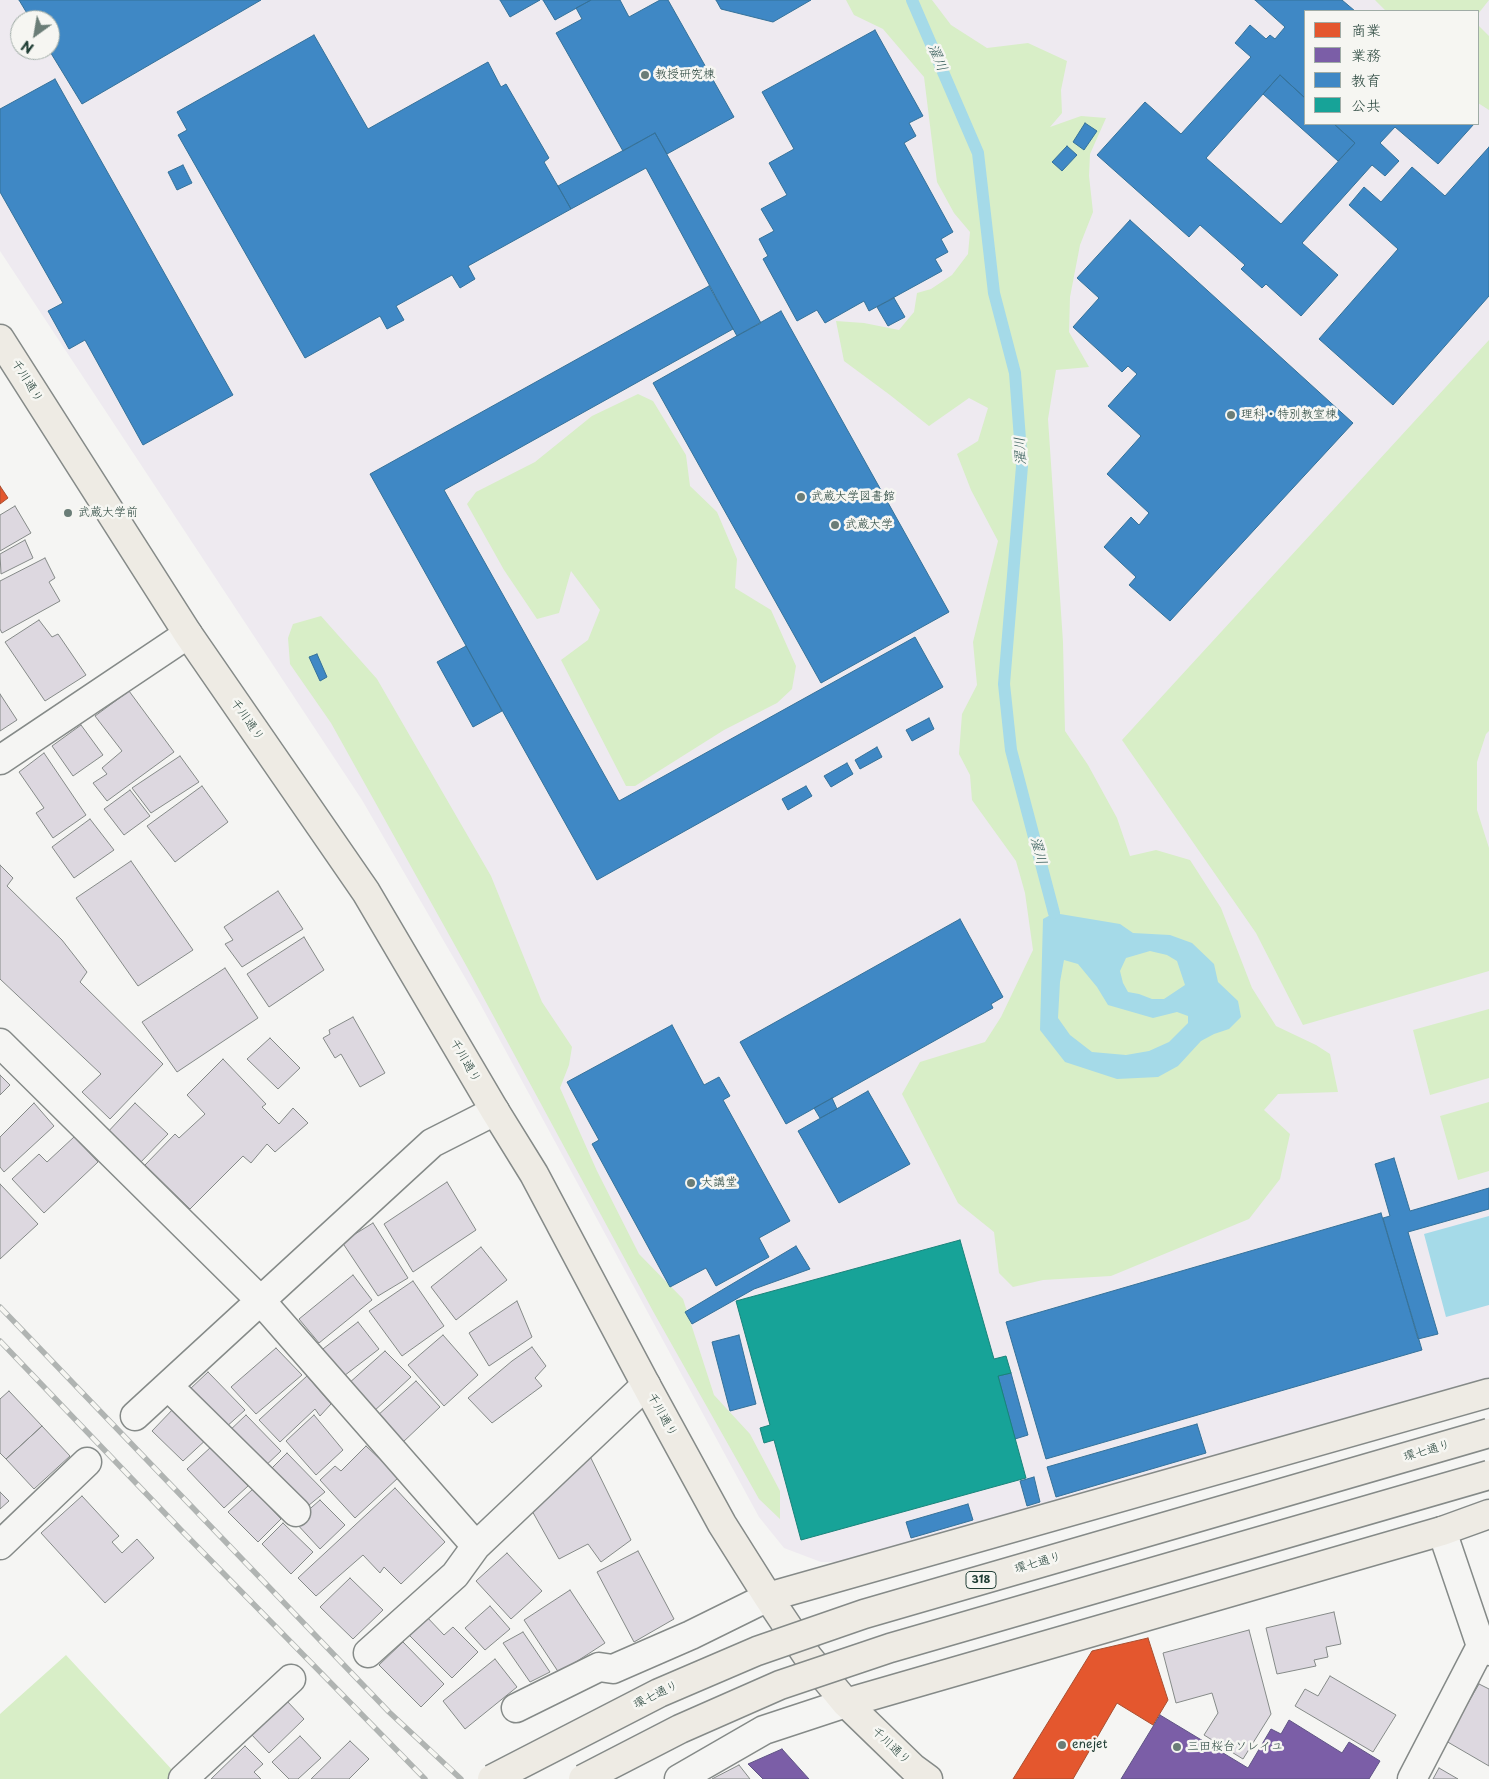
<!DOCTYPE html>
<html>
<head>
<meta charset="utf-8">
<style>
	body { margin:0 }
	#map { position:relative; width:1489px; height:1779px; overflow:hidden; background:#f5f5f3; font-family:"Playpen Sans","Klee One",sans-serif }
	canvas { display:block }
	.legend { position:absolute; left:1304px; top:10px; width:175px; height:115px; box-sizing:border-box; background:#f6f6f2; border:1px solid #a0aca6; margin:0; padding:6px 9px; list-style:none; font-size:15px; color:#1f3d34 }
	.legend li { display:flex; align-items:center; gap:10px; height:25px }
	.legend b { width:25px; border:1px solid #a0aca6 }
	.north { position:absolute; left:10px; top:10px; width:50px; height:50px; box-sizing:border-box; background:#f6f6f2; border:1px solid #a0aca6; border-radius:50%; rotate:212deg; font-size:14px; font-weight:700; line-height:20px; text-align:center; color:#1f3d34 }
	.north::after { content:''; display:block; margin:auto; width:18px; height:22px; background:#6a7d77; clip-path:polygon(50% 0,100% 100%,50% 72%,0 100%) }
</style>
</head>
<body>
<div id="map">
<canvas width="1489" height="1779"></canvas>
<ul class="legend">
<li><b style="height:14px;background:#e4572e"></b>商業</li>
<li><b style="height:14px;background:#7b5ea7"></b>業務</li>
<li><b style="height:14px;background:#3f88c5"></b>教育</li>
<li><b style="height:14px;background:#17a398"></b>公共</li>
</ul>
<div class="north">N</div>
</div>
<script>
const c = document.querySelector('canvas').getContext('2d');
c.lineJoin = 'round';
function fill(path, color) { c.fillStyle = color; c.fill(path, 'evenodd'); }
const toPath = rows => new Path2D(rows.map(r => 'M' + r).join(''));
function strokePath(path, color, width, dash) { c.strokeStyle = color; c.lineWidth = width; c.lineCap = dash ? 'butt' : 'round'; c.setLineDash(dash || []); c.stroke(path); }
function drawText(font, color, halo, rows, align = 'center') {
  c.font = font + ' "Playpen Sans","Klee One",sans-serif'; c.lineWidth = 5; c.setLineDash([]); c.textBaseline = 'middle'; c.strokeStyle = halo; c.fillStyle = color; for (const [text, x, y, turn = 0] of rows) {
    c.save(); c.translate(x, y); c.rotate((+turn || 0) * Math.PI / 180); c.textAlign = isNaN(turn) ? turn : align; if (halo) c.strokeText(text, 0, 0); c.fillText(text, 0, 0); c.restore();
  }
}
fill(toPath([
	[0,0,1489,0,1489,1384,858,1562,821,1562,784,1548,759,1517,478,1000,362,800,0,251],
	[1305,11,1478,11,1478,124,1305,124],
	[20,20,50,20,50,50,20,50]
]), '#eeeaf0');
fill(toPath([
	[846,0,932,0,951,25,987,48,1028,43,1067,61,1061,90,1062,113,1050,127,1081,116,1106,118,1090,154,1089,176,1093,212,1080,245,1070,297,1069,332,1089,367,1056,370,1048,419,1063,642,1065,731,1088,765,1117,818,1130,856,1156,850,1190,860,1221,908,1252,988,1276,1026,1316,1045,1330,1054,1338,1092,1278,1094,1264,1110,1290,1134,1280,1179,1249,1219,1111,1276,1043,1280,1013,1287,999,1273,994,1232,958,1203,902,1094,920,1062,985,1042,1001,1017,1033,950,1025,893,1016,861,972,800,970,775,959,754,962,714,977,685,973,642,998,541,971,490,957,454,978,441,988,408,969,398,929,426,890,395,844,361,836,321,864,323,899,330,914,312,917,293,931,289,952,275,968,254,970,232,954,213,937,182,924,77,883,29,854,15],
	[1375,0,1489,0,1478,14,1478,11,1386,11],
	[1478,25,1489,36,1489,110,1478,103],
	[1489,340,1489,731,1486,734,1477,762,1477,810,1489,848,1489,971,1303,1025,1256,933,1122,740],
	[638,394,653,401,686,455,690,486,717,512,737,559,735,588,771,610,796,666,792,689,777,703,724,730,635,786,626,786,561,660,588,640,600,610,571,571,559,613,537,619,504,570,467,504,476,492,535,462,592,416],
	[321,616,377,679,491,876,542,1002,572,1047,569,1065,560,1088,597,1171,639,1254,683,1299,714,1395,750,1434,780,1491,780,1519,759,1499,654,1313,467,967,331,723,290,664,288,638,293,624],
	[1489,1009,1489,1078,1430,1095,1413,1030],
	[1489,1102,1489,1171,1458,1180,1440,1116],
	[66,1655,175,1773,168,1779,0,1779,0,1714]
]), '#d8eec7');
fill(toPath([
	[1054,913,1120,924,1133,933,1170,935,1192,943,1214,964,1218,982,1238,1001,1241,1017,1229,1029,1214,1034,1201,1041,1178,1066,1158,1077,1117,1079,1065,1062,1040,1030,1043,919],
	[1150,951,1167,955,1177,961,1185,985,1164,999,1152,999,1139,994,1128,992,1123,983,1120,971,1126,958],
	[1064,960,1078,964,1097,987,1108,1005,1153,1018,1177,1012,1188,1016,1188,1023,1169,1042,1149,1051,1126,1055,1092,1052,1070,1035,1058,1018,1060,982],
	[1489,1216,1489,1305,1446,1317,1424,1234]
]), '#a5dae8');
const shops = toPath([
	[0,486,8,498,0,504,0,486],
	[1148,1638,1168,1700,1153,1725,1117,1703,1073,1779,1013,1779,1092,1651,1148,1638]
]);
fill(shops, '#e4572e');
strokePath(shops, '#a94f30', 1);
const offices = toPath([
	[1160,1715,1248,1768,1271,1729,1281,1734,1289,1720,1342,1753,1349,1742,1380,1761,1369,1779,1121,1779,1160,1715],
	[782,1749,809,1779,763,1779,748,1764,782,1749]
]);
fill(offices, '#7b5ea7');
strokePath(offices, '#5f5484', 1);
const schools = toPath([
	[19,0,261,0,82,104,49,50,50,20,31,20,19,0],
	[500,0,540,0,510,17,500,0],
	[543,0,591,0,555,20,543,0],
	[591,0,620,0,629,17,660,0,668,0,734,117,667,154,655,133,623,151,556,33,582,19,576,8,591,0],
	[716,0,811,0,773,22,721,9,716,0],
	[1255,0,1342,0,1355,11,1305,11,1305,98,1280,75,1206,158,1281,224,1355,143,1334,124,1474,124,1438,164,1395,127,1380,143,1399,161,1385,176,1372,165,1302,243,1338,275,1301,316,1266,284,1262,288,1241,269,1245,265,1200,225,1189,237,1097,155,1145,102,1181,134,1251,57,1235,43,1250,25,1266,39,1270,35,1275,39,1285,27,1255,0],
	[875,30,923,116,909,123,916,136,904,143,953,232,941,239,948,252,935,259,942,271,869,311,864,301,825,323,817,310,797,321,763,259,768,256,759,239,774,231,761,209,787,195,769,163,794,149,762,92,875,30],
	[314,35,368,129,488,62,501,87,506,84,549,158,544,162,571,209,468,266,475,279,460,288,452,275,396,306,404,320,387,329,380,316,305,358,178,135,187,130,177,112,314,35],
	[1280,75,1305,98,1305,124,1334,124,1355,143,1338,161,1263,94,1280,75],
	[55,79,233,395,143,445,85,340,69,349,48,311,63,303,0,192,0,109,55,79],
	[1085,123,1097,131,1084,150,1073,142,1085,123],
	[655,133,761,323,737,336,646,168,571,209,558,186,655,133],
	[1067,146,1077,155,1062,171,1052,162,1067,146],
	[1489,147,1489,296,1393,405,1319,339,1398,249,1349,205,1364,187,1381,202,1412,167,1445,196,1489,147],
	[183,165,192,183,177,190,168,172,183,165],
	[1130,220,1353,423,1170,621,1129,585,1136,577,1104,547,1131,517,1139,525,1149,513,1107,474,1141,436,1108,406,1137,374,1128,366,1122,372,1073,327,1099,298,1077,278,1130,220],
	[709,286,733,329,444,490,619,801,915,637,943,687,597,880,370,474,709,286],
	[894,298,905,317,888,326,877,307,894,298],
	[781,311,949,612,821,683,653,383,781,311],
	[466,646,502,711,473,727,437,662,466,646],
	[317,654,327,677,320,681,309,657,317,654],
	[929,718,934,729,912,741,906,730,929,718],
	[877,747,882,757,860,769,855,760,877,747],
	[847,763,853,774,831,787,824,776,847,763],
	[806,786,812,796,788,810,782,799,806,786],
	[960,919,1003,997,991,1004,993,1008,786,1124,740,1042,960,919],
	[672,1025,704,1085,719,1077,730,1096,723,1100,790,1221,759,1238,769,1257,716,1286,706,1268,670,1287,592,1144,599,1140,567,1082,672,1025],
	[868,1091,910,1164,839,1203,798,1131,868,1091],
	[832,1098,837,1109,820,1118,814,1108,832,1098],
	[1394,1158,1410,1211,1489,1188,1489,1209,1408,1232,1438,1334,1418,1339,1383,1218,1390,1216,1375,1164,1394,1158],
	[1381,1213,1422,1350,1046,1459,1006,1322,1381,1213],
	[796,1246,810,1269,754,1289,692,1324,685,1312,796,1246],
	[739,1335,756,1404,730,1411,712,1342,739,1335],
	[1011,1373,1028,1435,1015,1439,998,1376,1011,1373],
	[1197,1424,1206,1453,1056,1497,1047,1467,1197,1424],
	[1034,1477,1040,1502,1027,1506,1020,1481,1034,1477],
	[968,1504,973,1520,911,1538,906,1522,968,1504]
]);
fill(schools, '#3f88c5');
strokePath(schools, '#35729a', 1);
const public = toPath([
	[960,1240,994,1359,1006,1356,1011,1373,998,1376,1026,1478,801,1540,774,1440,764,1443,760,1428,770,1425,736,1301,960,1240]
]);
fill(public, '#17a398');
strokePath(public, '#19847a', 1);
strokePath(toPath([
	[912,0,978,153,994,293,1015,373,1022,466,1004,684,1011,750,1054,913]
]), '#a5dae8', 12);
const building = toPath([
	[15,506,31,533,0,551,0,515,15,506],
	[25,540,33,558,1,574,0,554,25,540],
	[45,558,55,578,49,582,60,601,2,633,0,629,0,581,45,558],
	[39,620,52,637,58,634,86,675,45,701,5,642,39,620],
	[129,691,174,752,107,801,93,783,107,774,102,768,122,751,95,716,129,691],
	[0,694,17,720,0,731,0,694],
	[81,725,103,755,73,776,52,746,81,725],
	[44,753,86,815,53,838,36,813,44,808,19,772,44,753],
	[180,756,199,782,151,813,132,788,180,756],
	[202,786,228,822,175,862,147,826,202,786],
	[130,790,150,816,124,835,104,809,130,790],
	[90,819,114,850,74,878,52,847,90,819],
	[131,861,193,950,138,986,76,898,131,861],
	[0,865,13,878,7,886,62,940,87,972,80,982,163,1064,110,1119,82,1092,101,1074,0,979,0,865],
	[278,891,303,929,242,967,225,944,233,940,224,927,278,891],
	[304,937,324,970,269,1007,247,974,304,937],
	[225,968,258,1018,177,1072,142,1022,225,968],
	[353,1017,385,1073,360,1087,341,1054,335,1058,323,1038,330,1034,329,1030,353,1017],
	[270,1038,300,1068,278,1089,247,1059,270,1038],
	[223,1059,266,1104,262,1107,279,1124,293,1108,308,1123,275,1152,267,1144,251,1163,243,1156,190,1209,145,1165,175,1134,179,1138,205,1114,187,1095,223,1059],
	[0,1075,10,1085,0,1095,0,1075],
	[34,1103,54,1126,4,1172,0,1167,0,1137,34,1103],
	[135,1103,168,1134,137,1166,105,1135,135,1103],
	[74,1137,98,1162,44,1213,12,1179,39,1154,47,1162,74,1137],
	[447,1182,476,1230,413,1272,384,1224,447,1182],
	[0,1184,38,1224,0,1259,0,1184],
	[373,1223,408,1278,378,1296,342,1242,373,1223],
	[481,1247,507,1280,456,1320,431,1287,481,1247],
	[353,1275,372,1300,319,1343,299,1319,353,1275],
	[413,1281,444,1326,402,1356,369,1311,413,1281],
	[517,1301,532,1337,489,1366,469,1333,517,1301],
	[358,1322,379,1349,340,1379,319,1352,358,1322],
	[443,1335,478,1375,444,1406,408,1365,443,1335],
	[532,1347,546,1366,535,1378,542,1386,492,1423,468,1398,512,1361,532,1347],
	[276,1348,302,1375,256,1414,231,1387,276,1348],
	[385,1351,411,1377,373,1412,348,1384,385,1351],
	[208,1372,245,1410,225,1428,189,1390,208,1372],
	[307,1376,331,1404,320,1416,315,1409,280,1442,259,1420,307,1376],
	[416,1381,440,1407,402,1443,377,1416,416,1381],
	[9,1391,42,1426,6,1459,0,1453,0,1399,9,1391],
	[176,1406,209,1437,183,1461,152,1431,176,1406],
	[246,1415,281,1451,261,1470,226,1434,246,1415],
	[314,1415,343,1450,316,1475,286,1441,314,1415],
	[42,1426,70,1456,34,1489,6,1459,42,1426],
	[366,1446,399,1477,355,1518,320,1480,335,1466,341,1471,366,1446],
	[211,1447,248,1486,224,1508,187,1469,211,1447],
	[587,1450,631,1540,601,1562,588,1544,559,1559,531,1509,587,1450],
	[287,1453,325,1492,303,1510,267,1473,287,1453],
	[395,1488,445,1542,401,1584,384,1567,380,1573,363,1555,316,1596,298,1578,395,1488],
	[253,1489,281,1519,258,1542,228,1512,253,1489],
	[0,1492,9,1501,0,1509,0,1492],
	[82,1496,119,1536,112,1542,122,1553,137,1539,154,1558,105,1603,41,1533,82,1496],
	[320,1500,345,1525,320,1549,295,1522,320,1500],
	[283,1523,313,1552,291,1574,262,1544,283,1523],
	[638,1551,674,1619,634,1642,597,1572,638,1551],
	[507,1553,542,1591,511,1619,476,1581,507,1553],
	[350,1578,383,1610,353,1639,320,1607,350,1578],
	[570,1590,605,1643,559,1673,524,1620,570,1590],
	[490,1606,510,1629,485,1650,465,1628,490,1606],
	[1334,1612,1341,1644,1326,1647,1328,1657,1314,1660,1316,1666,1277,1674,1266,1628,1334,1612],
	[425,1615,444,1635,453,1627,478,1652,452,1678,407,1633,425,1615],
	[1249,1630,1271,1714,1243,1759,1204,1735,1218,1713,1212,1693,1176,1703,1163,1653,1249,1630],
	[523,1632,550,1672,530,1682,503,1643,523,1632],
	[403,1642,444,1684,421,1707,379,1665,403,1642],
	[495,1659,517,1687,465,1729,443,1701,495,1659],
	[1330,1676,1396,1715,1373,1752,1295,1706,1305,1689,1318,1696,1330,1676],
	[1479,1684,1489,1689,1489,1766,1446,1741,1479,1684],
	[286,1700,304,1719,269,1753,251,1734,286,1700],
	[300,1736,321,1758,298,1779,289,1779,272,1762,300,1736],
	[350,1741,369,1759,349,1779,311,1779,350,1741],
	[245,1746,263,1764,254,1772,261,1779,211,1779,245,1746],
	[739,1765,750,1779,712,1779,739,1765],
	[1439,1768,1458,1779,1433,1779,1439,1768]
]);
fill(building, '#ddd8e0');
strokePath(building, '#858a88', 1);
const minor = toPath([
	[0,760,188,634],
	[0,1043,261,1301,476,1546],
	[168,1386,296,1512],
	[135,1416,432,1143,495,1111],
	[1442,1531,1481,1646,1489,1651],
	[0,1545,87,1462],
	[368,1653,455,1575,476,1546,646,1385],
	[516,1708,599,1667,613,1669,691,1635,768,1597],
	[183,1779,291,1679],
	[679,1779,764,1730,846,1703],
	[1412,1779,1481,1646]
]);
const major = toPath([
	[0,339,188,634,366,892,495,1111,534,1174,646,1385,722,1524,768,1597,808,1657,846,1703,913,1768,928,1779],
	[768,1597,1489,1393],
	[846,1703,1442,1531,1489,1514]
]);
strokePath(minor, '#858a88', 31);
strokePath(major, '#858a88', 31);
strokePath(minor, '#f5f5f3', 28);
strokePath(major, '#eeebe4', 28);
const rail = toPath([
	[0,1307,389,1712,461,1779],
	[0,1341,180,1529,425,1779]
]);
strokePath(rail, '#b0b4b2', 5.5);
strokePath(rail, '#f6f6f2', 4, [11]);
const majorBridge = toPath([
	[492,1779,659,1693,757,1651,864,1614,1489,1433],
	[583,1779,680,1729,780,1685,890,1648,1489,1475]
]);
strokePath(majorBridge, '#858a88', 31, []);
strokePath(majorBridge, '#eeebe4', 28);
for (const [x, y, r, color] of [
	[645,75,5,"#6a7d77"],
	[1231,415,5,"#6a7d77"],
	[801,497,5,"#6a7d77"],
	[68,513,5,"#6a7d77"],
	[835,525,5,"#6a7d77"],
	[691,1183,5,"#6a7d77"],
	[1062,1745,5,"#6a7d77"],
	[1177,1747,5,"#6a7d77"]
]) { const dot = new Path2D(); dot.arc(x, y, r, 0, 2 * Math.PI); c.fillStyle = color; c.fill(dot); strokePath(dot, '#f6f6f2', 2); }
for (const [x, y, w] of [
	[981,1580,30]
]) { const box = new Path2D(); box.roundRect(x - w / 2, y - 8.5, w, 17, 4); c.fillStyle = '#f6f6f2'; c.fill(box); strokePath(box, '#1f3d34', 1); }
drawText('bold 11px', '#1f3d34', null, [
	["318",981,1580]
]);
drawText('12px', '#1f3d34', '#f6f6f2', [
	["教授研究棟",655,75],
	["理科・特別教室棟",1241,415],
	["武蔵大学図書館",811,497],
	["武蔵大学前",78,513],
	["武蔵大学",845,525],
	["大講堂",701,1183],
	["enejet",1072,1745],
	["三田桜台ソレイユ",1187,1747]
], 'left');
drawText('12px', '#1f3d34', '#f6f6f2', [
	["千川通り",27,381,58],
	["千川通り",247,720,55],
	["千川通り",465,1061,60],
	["千川通り",662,1415,61],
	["環七通り",1427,1451,-16],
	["環七通り",1038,1563,-16],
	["環七通り",656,1695,-26],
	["千川通り",891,1746,43]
]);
drawText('italic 14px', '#335a57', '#f6f6f2', [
	["濯川",937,58,67],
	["濯川",1021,451,-93],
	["濯川",1038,851,75]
]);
</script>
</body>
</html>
